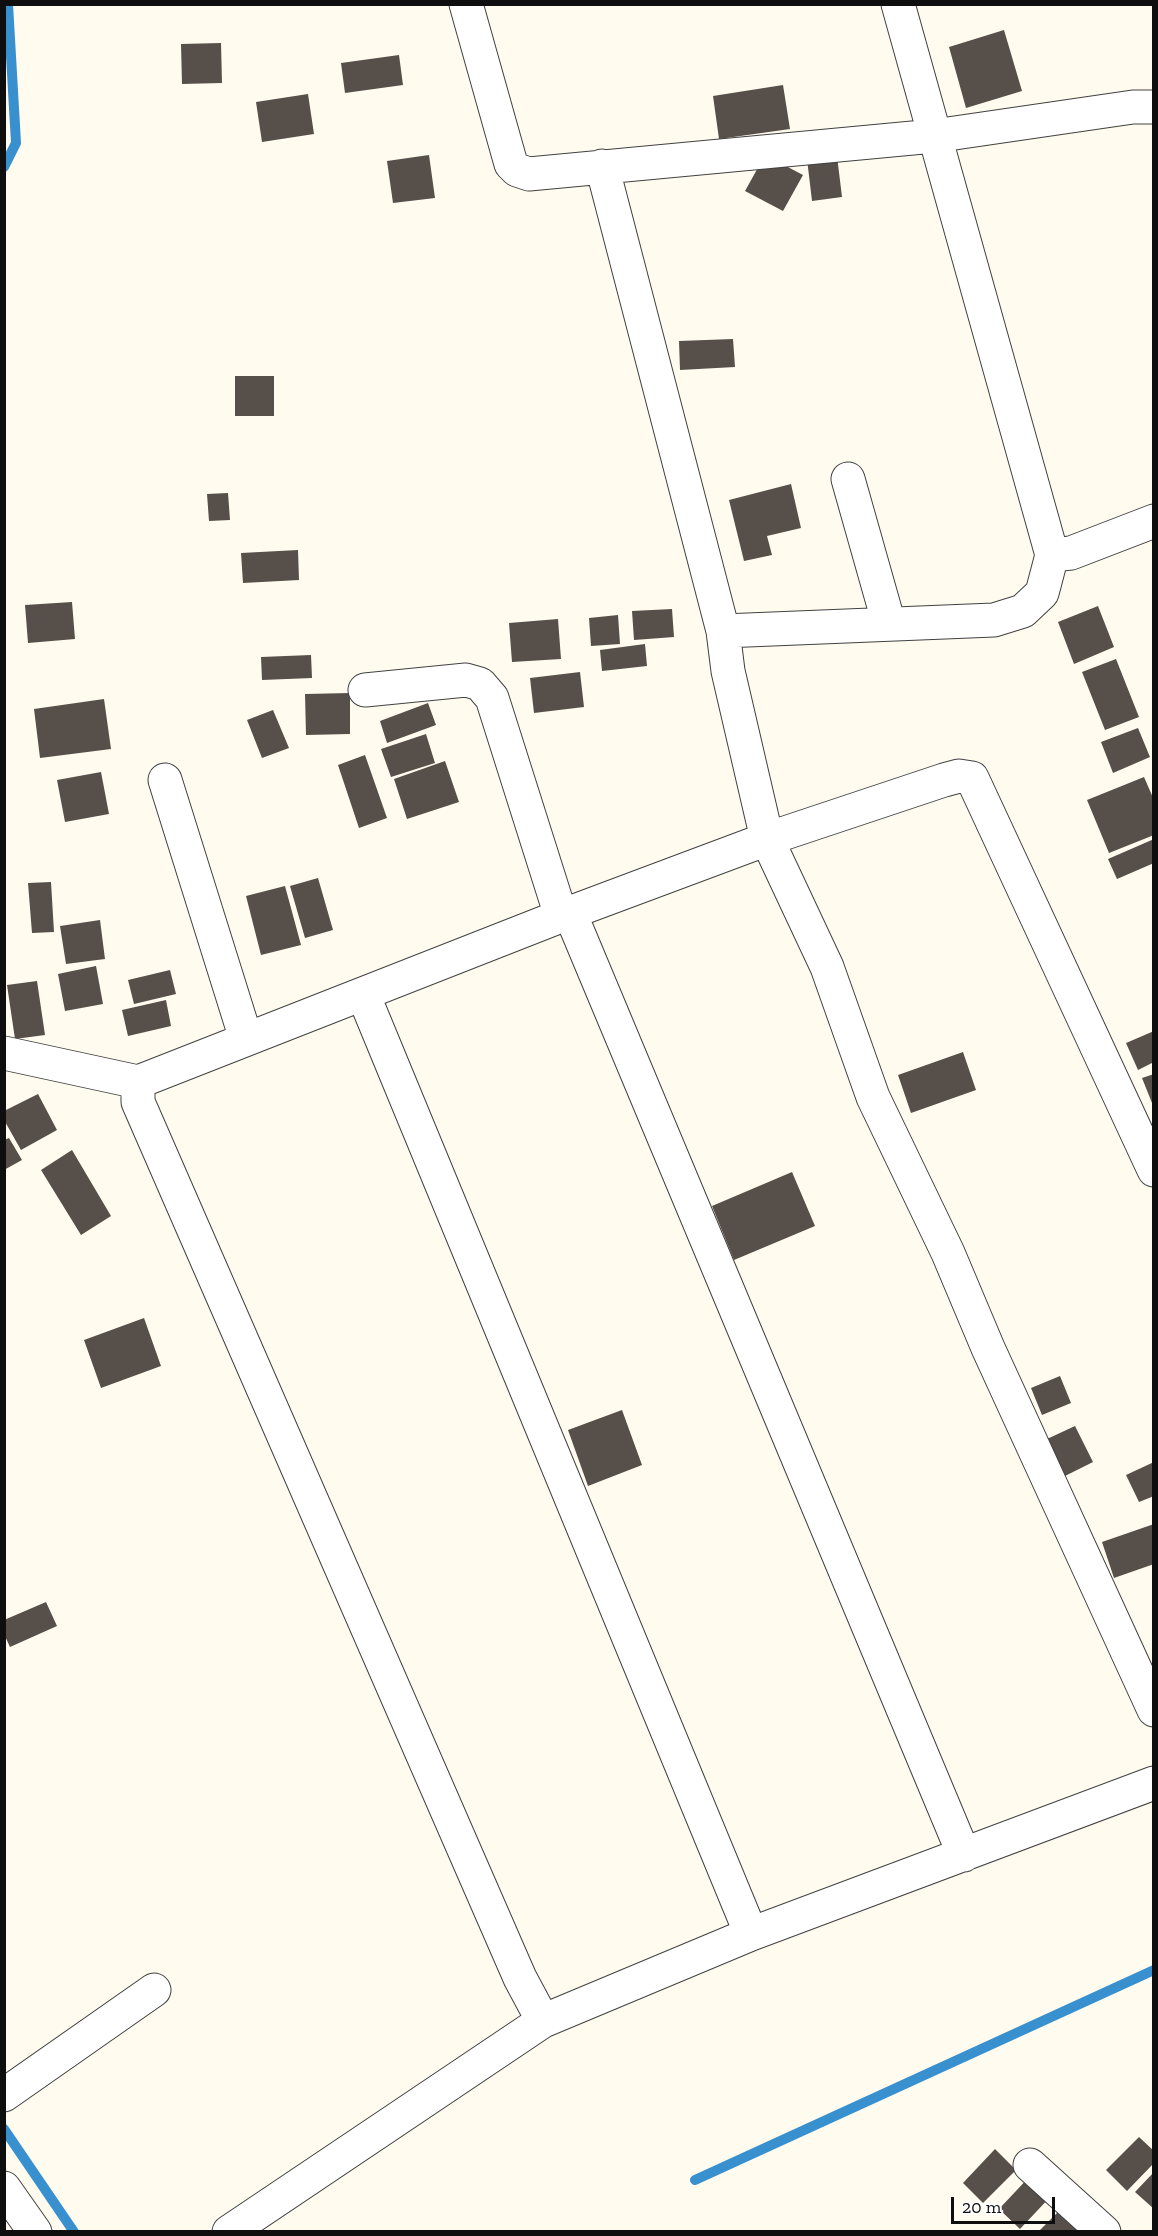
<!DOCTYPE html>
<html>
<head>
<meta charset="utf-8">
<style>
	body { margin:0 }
	#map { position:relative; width:1158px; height:2236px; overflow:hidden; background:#fffcef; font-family:"Zilla Slab",serif }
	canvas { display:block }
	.frame { position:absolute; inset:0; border:6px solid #0e0e0e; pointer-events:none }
	.scale { position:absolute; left:951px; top:2197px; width:104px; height:27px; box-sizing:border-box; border:3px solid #0e0e0e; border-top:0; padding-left:8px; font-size:18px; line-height:21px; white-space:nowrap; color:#0e0e0e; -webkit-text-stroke:4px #fff; paint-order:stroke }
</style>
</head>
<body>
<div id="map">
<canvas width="1158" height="2236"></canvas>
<div class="frame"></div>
<div class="scale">20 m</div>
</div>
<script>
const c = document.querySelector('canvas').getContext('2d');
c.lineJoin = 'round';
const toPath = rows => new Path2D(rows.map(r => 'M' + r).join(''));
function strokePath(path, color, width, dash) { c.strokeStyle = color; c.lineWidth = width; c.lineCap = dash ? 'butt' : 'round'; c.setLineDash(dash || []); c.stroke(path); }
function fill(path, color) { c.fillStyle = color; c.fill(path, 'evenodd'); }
strokePath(toPath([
	[4,167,16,143,8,4],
	[4,2129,74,2232],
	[695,2180,1154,1970]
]), '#3890cf', 10);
fill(toPath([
	[1004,30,1022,91,966,108,949,47],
	[221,43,222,83,182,84,181,44],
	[399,55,403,85,345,93,341,63],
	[783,85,790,129,719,139,713,96],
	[308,94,314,134,262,142,256,102],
	[429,155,435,198,393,203,387,161],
	[765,155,803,175,783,211,745,191],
	[837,156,842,197,812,201,807,159],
	[733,339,735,367,680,370,679,341],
	[235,376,274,376,274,416,235,416],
	[791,484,801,528,767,536,772,555,744,561,729,500],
	[228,493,230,520,209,521,207,494],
	[298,550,299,580,243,583,241,553],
	[72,602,75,639,28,643,25,605],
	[1098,606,1114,647,1074,664,1058,622],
	[672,609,674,637,634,640,632,611],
	[618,615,620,644,591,646,589,618],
	[558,619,561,659,512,662,509,623],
	[645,644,647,666,602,671,600,650],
	[311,655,312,678,262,680,261,657],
	[1116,659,1139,717,1105,730,1082,672],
	[580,672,584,707,534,713,530,678],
	[350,693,350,734,306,735,305,694],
	[104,699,111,749,40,758,34,709],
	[428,703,436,725,387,743,380,721],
	[273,710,289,748,262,758,247,720],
	[1138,728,1150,757,1113,773,1101,742],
	[426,734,435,763,391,777,381,749],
	[365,755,387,818,359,828,338,765],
	[445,761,459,802,407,819,394,779],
	[101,772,109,814,65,822,57,780],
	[1144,777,1154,800,1154,835,1109,853,1087,800],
	[1154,839,1154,863,1117,879,1108,859],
	[318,878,333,930,305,938,290,886],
	[51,882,54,932,32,933,28,883],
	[285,886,301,945,261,955,246,896],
	[100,920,105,959,66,964,60,926],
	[96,966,103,1004,65,1011,58,974],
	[170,970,176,994,134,1004,128,980],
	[37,981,45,1035,15,1039,7,985],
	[166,1000,171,1026,128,1036,122,1010],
	[1154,1031,1154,1062,1138,1070,1126,1043],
	[963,1052,976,1090,911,1113,898,1075],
	[1154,1074,1154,1102,1152,1103,1142,1078],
	[38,1094,57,1130,21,1150,4,1120,4,1111],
	[9,1138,22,1160,4,1170,4,1140],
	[72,1150,111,1216,81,1235,41,1170],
	[792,1172,815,1226,734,1260,712,1206],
	[144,1318,161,1366,101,1388,84,1340],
	[1060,1376,1071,1403,1042,1415,1031,1388],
	[622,1410,642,1465,588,1486,568,1430],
	[1075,1426,1093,1462,1065,1476,1047,1439],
	[1154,1462,1154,1496,1139,1502,1126,1475],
	[1154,1524,1154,1564,1114,1578,1102,1542],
	[46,1602,57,1626,10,1647,4,1634,4,1620],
	[1139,2137,1154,2151,1154,2163,1127,2191,1106,2170],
	[995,2149,1016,2170,983,2203,963,2183],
	[1154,2172,1154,2209,1135,2192],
	[1031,2175,1052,2195,1020,2229,999,2209],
	[1063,2207,1083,2227,1079,2232,1038,2232]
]), '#574f4a');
const street = toPath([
	[466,4,511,164,517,170,529,174,934,136,1133,107,1154,107],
	[898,4,1052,555,1071,553,1154,521],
	[602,166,723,631,728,671,767,839,827,967,873,1097,948,1253,988,1348,1154,1710],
	[848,479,889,624],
	[723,631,994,620,1023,611,1042,593,1052,555],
	[365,690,466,680,480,684,492,698,561,916],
	[165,780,246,1039],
	[570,913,964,1855],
	[363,994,751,1934],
	[4,1053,138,1082],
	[543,2021,751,1934,1154,1783],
	[4,2095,154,1990],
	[1030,2165,1104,2232],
	[4,2188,35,2232],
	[229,2232,543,2021,520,1978,138,1102,138,1082,561,916,767,839,944,780,959,776,972,778,1154,1170]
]);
strokePath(street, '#414141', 35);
strokePath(street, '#fff', 33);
</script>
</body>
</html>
